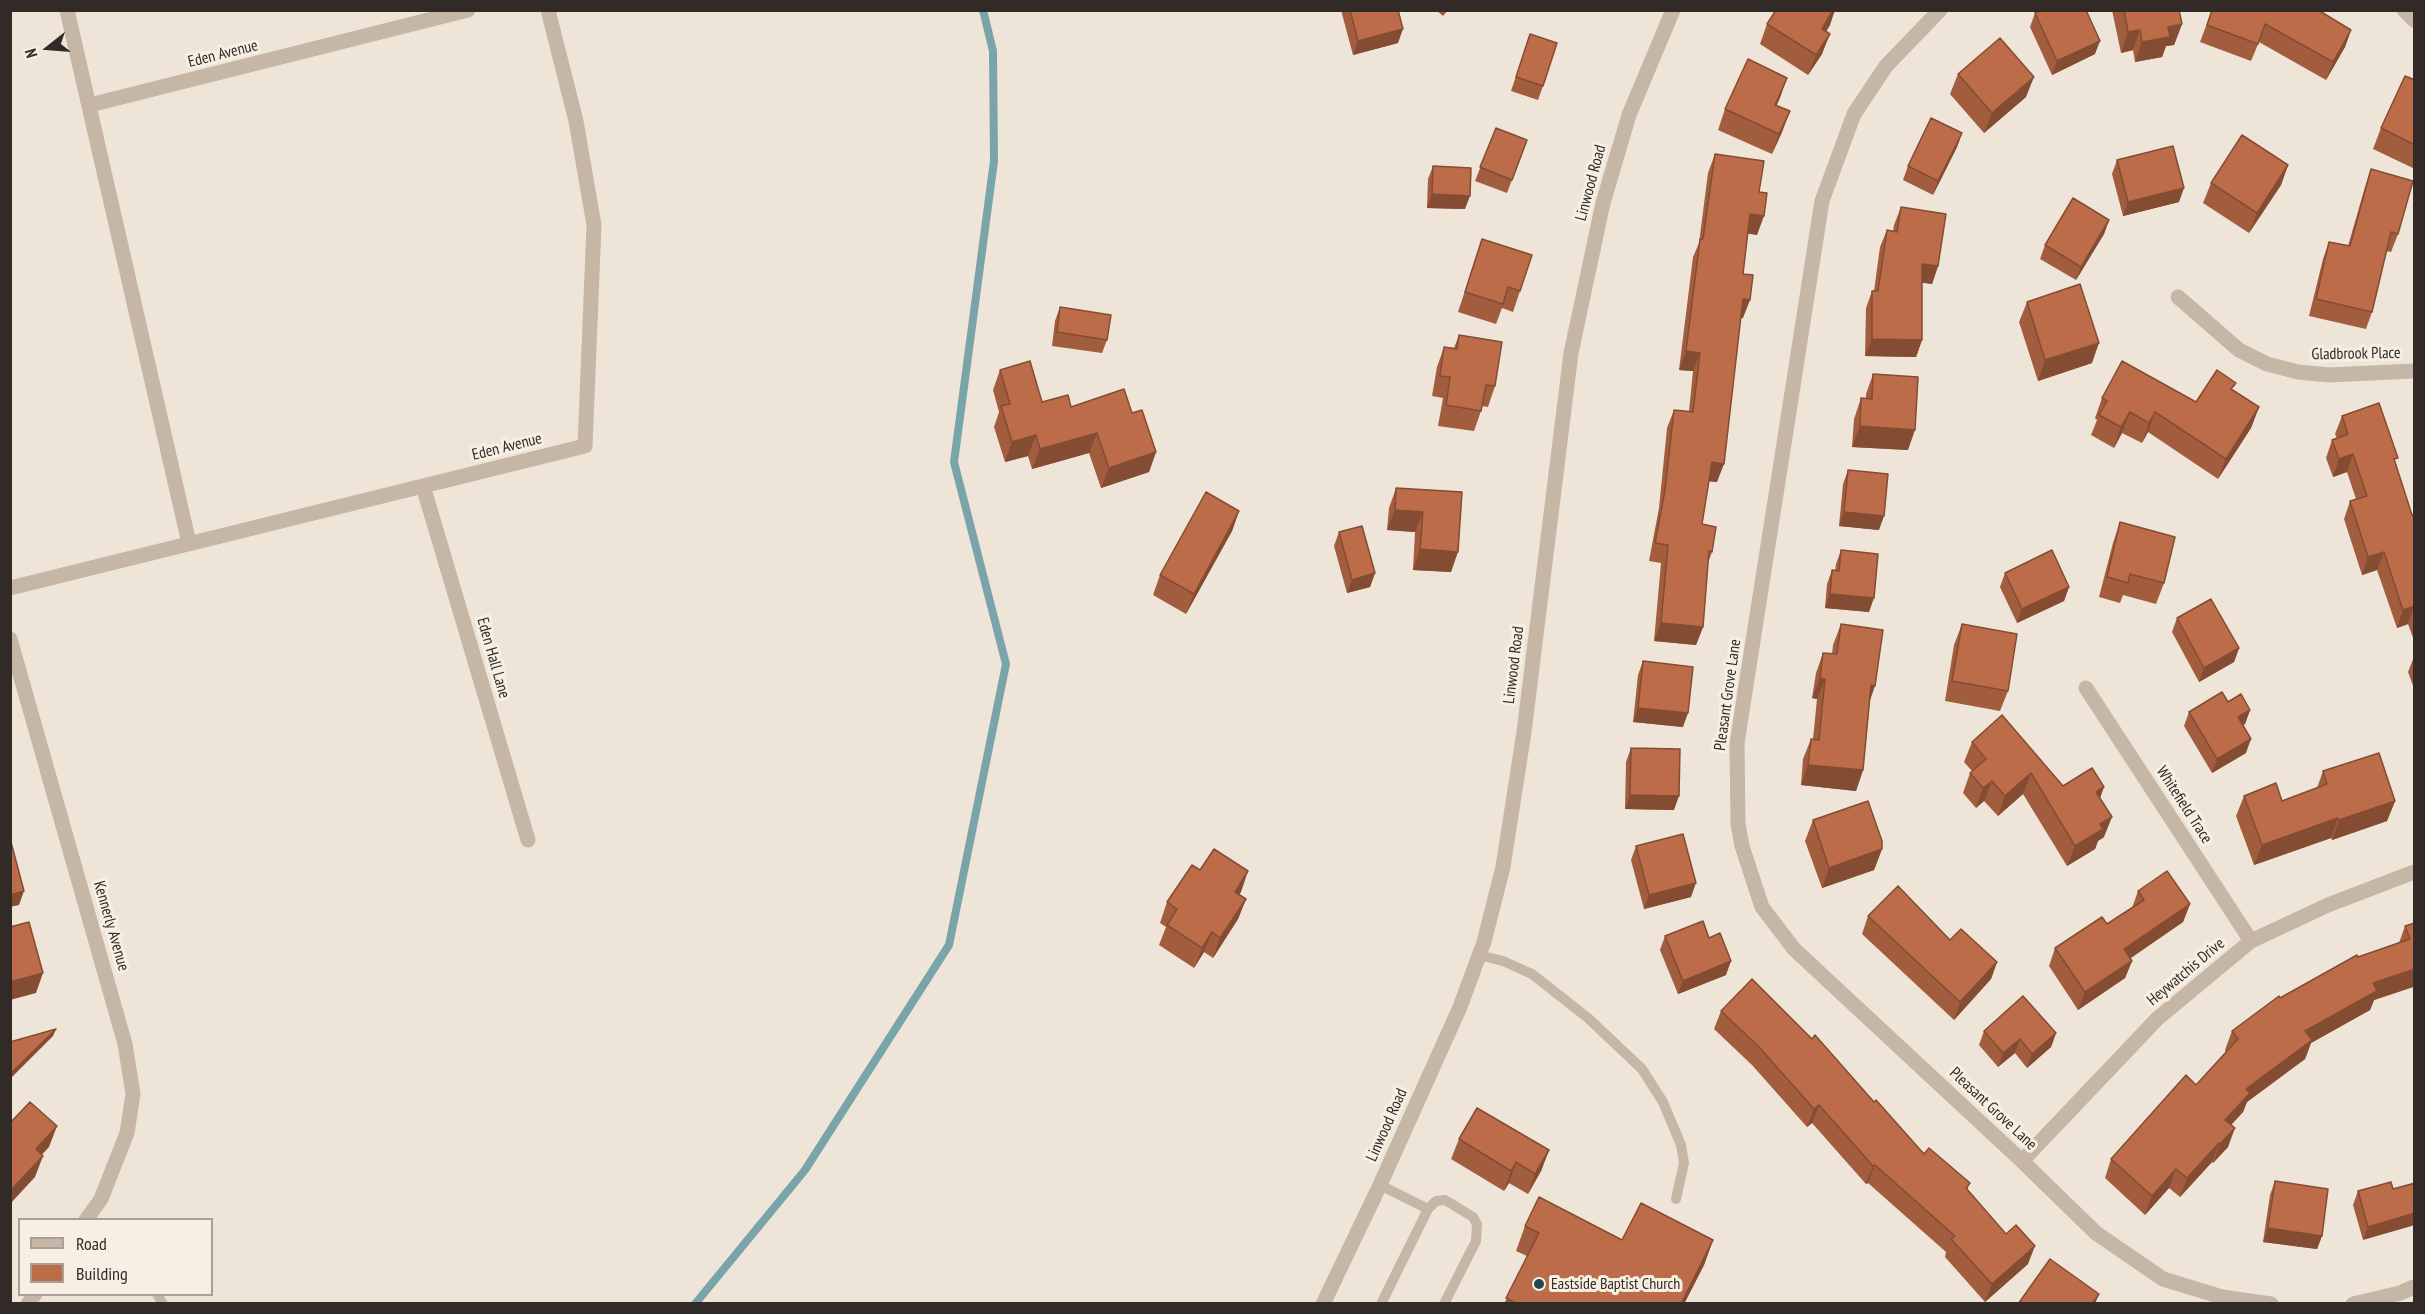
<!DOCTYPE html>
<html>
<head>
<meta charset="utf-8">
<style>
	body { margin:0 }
	#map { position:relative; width:2425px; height:1314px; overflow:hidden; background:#eee5d8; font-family:"PT Sans Narrow",sans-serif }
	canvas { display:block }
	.frame { position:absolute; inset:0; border:12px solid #312a26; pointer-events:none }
	.legend { position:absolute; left:18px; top:1218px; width:195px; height:78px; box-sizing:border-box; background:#f7efe3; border:2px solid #a8a097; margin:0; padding:8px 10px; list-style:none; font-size:18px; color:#312a26 }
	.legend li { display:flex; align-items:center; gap:12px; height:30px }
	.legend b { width:30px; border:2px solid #a8a097 }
	.north { position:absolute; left:18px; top:18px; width:60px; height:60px; -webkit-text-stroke:4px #f7efe3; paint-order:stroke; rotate:253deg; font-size:16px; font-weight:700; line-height:24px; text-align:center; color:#312a26 }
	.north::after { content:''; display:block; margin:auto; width:21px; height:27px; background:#312a26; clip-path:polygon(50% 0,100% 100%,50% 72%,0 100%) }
</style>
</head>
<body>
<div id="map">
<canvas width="2425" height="1314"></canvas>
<div class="frame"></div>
<ul class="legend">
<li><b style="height:8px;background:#c5b6a5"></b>Road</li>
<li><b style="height:16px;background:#bc6c48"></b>Building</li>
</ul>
<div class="north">N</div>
</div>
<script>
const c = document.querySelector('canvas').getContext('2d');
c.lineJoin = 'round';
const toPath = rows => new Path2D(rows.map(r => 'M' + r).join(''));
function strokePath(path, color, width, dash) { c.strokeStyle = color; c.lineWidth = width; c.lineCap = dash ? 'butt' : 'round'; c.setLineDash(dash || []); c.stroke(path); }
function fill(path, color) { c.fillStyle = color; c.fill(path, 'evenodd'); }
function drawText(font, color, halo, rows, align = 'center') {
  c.font = font + ' "PT Sans Narrow",sans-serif'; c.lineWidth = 6; c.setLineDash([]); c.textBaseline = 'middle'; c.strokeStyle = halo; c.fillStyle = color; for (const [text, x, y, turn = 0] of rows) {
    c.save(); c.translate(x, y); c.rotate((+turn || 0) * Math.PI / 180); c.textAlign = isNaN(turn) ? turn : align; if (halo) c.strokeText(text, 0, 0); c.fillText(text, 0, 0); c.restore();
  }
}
strokePath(toPath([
	[695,1304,805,1170,949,945,1006,664,954,462,994,161,993,51,983,10]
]), '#79a4a9', 8);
strokePath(toPath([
	[1479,955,1503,961,1532,974,1588,1018,1642,1069,1663,1102,1681,1145,1684,1163,1676,1199],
	[1380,1185,1428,1209],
	[157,1294,163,1304],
	[1381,1304,1428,1209,1436,1201,1445,1200,1473,1217,1477,1224,1476,1241,1444,1304]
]), '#c5b6a5', 10);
strokePath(toPath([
	[67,10,189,543],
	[1940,10,1886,66,1854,114,1822,201,1737,743,1738,824,1742,846,1762,907,1794,949,2022,1161,2096,1233,2163,1279,2222,1297,2271,1304],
	[2404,10,2414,20],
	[90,105,468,10],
	[2178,297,2239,350,2267,364,2298,372,2329,375,2414,371],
	[423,486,528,840],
	[10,588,585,446,594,225,576,121,548,10],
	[10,639,125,1044,133,1094,127,1133,101,1199,86,1220],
	[2086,688,2251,941],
	[2022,1161,2157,1019,2251,941,2328,905,2414,872],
	[28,1304,35,1294],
	[2353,1304,2400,1293,2414,1287]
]), '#c5b6a5', 15);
strokePath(toPath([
	[1323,1304,1380,1185,1460,1007,1484,942,1503,867,1524,732,1571,353,1603,203,1629,115,1673,10]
]), '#c5b6a5', 15);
fill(toPath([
	[1341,10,1398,10,1398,43,1353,55],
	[1436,10,1448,10,1443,16],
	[2112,10,2179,10,2182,24,2174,45,2166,46,2162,57,2135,62,2133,50,2121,53],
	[2212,10,2351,30,2345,47,2326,80,2259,42,2251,61,2200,42],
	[2035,13,2095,54,2052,75,2030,27],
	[1767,24,1830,25,1826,32,1822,54,1808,75,1760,44],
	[1530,34,1543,86,1538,100,1511,91],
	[1958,74,2026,97,1984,133,1950,94],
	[1787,78,1776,105,1790,111,1782,132,1772,154,1718,130,1725,109],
	[2415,80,2415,169,2373,149,2381,128],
	[1496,128,1527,140,1507,193,1475,181],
	[1962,133,1957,147,1933,195,1903,180,1908,166],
	[1715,154,1759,192,1757,235,1748,233,1743,274,1743,318,1741,318,1717,482,1709,481,1702,524,1712,552,1708,563,1703,627,1696,645,1654,641,1661,563,1649,561,1659,508,1667,428,1674,410,1689,411,1693,371,1679,370,1693,257,1699,243,1708,173],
	[2117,160,2179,202,2123,216,2112,174],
	[2288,165,2281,185,2249,233,2203,203,2211,183],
	[1433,166,1465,209,1427,208,1428,179],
	[2371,169,2398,234,2391,252,2386,251,2372,312,2366,329,2309,316,2323,259,2329,242,2348,246,2365,187],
	[1901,207,1938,266,1932,284,1922,282,1922,340,1916,357,1865,356,1866,308,1872,291,1874,291,1880,247,1887,230,1893,231,1894,225],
	[2109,220,2104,234,2076,280,2040,259,2045,245],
	[1482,239,1520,291,1513,312,1502,308,1496,324,1458,312],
	[2027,302,2092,363,2038,381,2019,322],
	[1060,307,1107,340,1102,353,1052,346,1055,321],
	[1459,335,1495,386,1488,407,1482,406,1481,411,1474,431,1438,426,1443,398,1432,396,1437,367,1444,347,1454,348],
	[1000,370,1042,402,1071,407,1132,413,1156,452,1149,472,1101,488,1089,453,1032,469,1028,456,1005,462,994,427,999,412,993,390],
	[1873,374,1908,450,1852,447,1854,419,1861,398,1866,399,1866,394],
	[2233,390,2259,407,2251,428,2218,479,2148,432,2142,443,2122,433,2114,448,2091,435,2097,420,2095,418,2102,398,2196,402],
	[2342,416,2396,464,2412,515,2415,514,2415,643,2408,624,2397,628,2377,570,2362,575,2344,519,2350,501,2356,499,2347,472,2333,477,2326,458,2332,440,2337,438,2335,434],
	[1848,470,1879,530,1839,526,1843,484],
	[1396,488,1462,492,1451,572,1413,570,1415,532,1387,530,1389,508],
	[1239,511,1232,531,1186,614,1153,595,1160,575],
	[2120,522,2164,583,2156,604,2123,595,2120,603,2099,597,2113,543],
	[1339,532,1375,573,1370,587,1347,593,1334,546],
	[1841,550,1869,612,1825,608,1827,584,1832,570,1835,571,1836,564],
	[2005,573,2069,587,2064,601,2017,623,2000,587],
	[2177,618,2239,648,2234,662,2199,682,2172,632],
	[1841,624,1870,700,1863,770,1856,791,1801,785,1803,759,1811,739,1813,739,1817,699,1812,698,1816,673,1823,653,1832,654,1833,645],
	[1962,624,2008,691,2000,711,1945,701,1954,645],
	[2415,654,2415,691,2408,672],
	[1643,661,1683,727,1633,722,1638,675],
	[2228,702,2250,710,2245,724,2243,725,2246,753,2212,773,2184,726,2189,712],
	[1972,742,2063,786,2100,799,2104,837,2098,841,2095,849,2067,866,2023,794,1998,816,1984,801,1976,808,1963,793,1970,773,1972,771,1964,762],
	[1631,748,1674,810,1625,809,1626,762],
	[2323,771,2395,801,2387,821,2332,840,2331,838,2254,865,2236,816,2244,796,2282,801,2317,788],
	[1813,820,1882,849,1874,870,1822,888,1805,841],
	[1636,846,1691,897,1644,909,1631,860],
	[1200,870,1241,892,1239,894,1246,899,1238,919,1213,958,1204,952,1194,968,1159,945,1166,927,1160,923,1167,902],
	[2138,891,2190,904,2183,922,2130,958,2132,961,2125,978,2078,1010,2049,966,2055,948,2107,924,2132,908],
	[1868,916,1950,940,1997,962,1991,979,1954,1020,1862,934],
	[2415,923,2415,991,2413,987,2374,1000,2370,1010,2311,1043,2305,1059,2247,1102,2243,1112,2231,1125,2228,1147,2213,1163,2212,1162,2180,1197,2169,1188,2145,1215,2105,1178,2111,1159,2196,1085,2226,1052,2225,1050,2232,1031,2280,998,2358,957,2399,943,2405,926],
	[1665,936,1709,938,1726,975,1678,994,1660,950],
	[1721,1011,1874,1102,1924,1154,1970,1183,1967,1190,2028,1264,1985,1302,1945,1257,1946,1252,1868,1183,1866,1184,1812,1123,1807,1127,1752,1065,1714,1029],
	[1984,1031,2056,1033,2051,1047,2027,1068,2015,1053,1998,1067,1979,1045],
	[1459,1139,1549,1150,1541,1171,1528,1194,1509,1183,1504,1191,1451,1159],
	[2275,1181,2322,1236,2317,1249,2263,1242,2270,1195],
	[2393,1189,2363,1240,2353,1205,2358,1191],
	[1525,1226,1622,1240,1713,1240,1704,1265,1684,1304,1504,1304,1527,1256,1516,1251]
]), '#a25d3e');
fill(toPath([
	[1833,10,1835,10,1830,25,1814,49,1822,29],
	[2182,24,2174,45,2166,46,2162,57,2135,62,2142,42,2168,27],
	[1403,29,1398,43,1353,55,1358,41],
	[2140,30,2133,50,2121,53,2128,32],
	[2351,30,2345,47,2326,80,2333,62],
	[1830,34,1822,54,1808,75,1816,55],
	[2100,41,2095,54,2052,75,2057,61],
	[2034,77,2026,97,1984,133,1992,113],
	[1787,78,1780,98,1768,125,1775,105],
	[1790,111,1782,132,1772,154,1779,134],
	[1962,133,1957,147,1933,195,1938,181],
	[2288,165,2281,185,2249,233,2257,213],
	[2184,188,2179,202,2123,216,2128,202],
	[1432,194,1470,196,1465,209,1427,208],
	[1750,214,1764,216,1757,235,1744,233],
	[2109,220,2104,234,2076,280,2081,267],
	[1922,264,1938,266,1932,284,1916,282],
	[1743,299,1750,300,1743,318,1736,317],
	[1872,339,1922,340,1916,357,1865,356],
	[2099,343,2092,363,2038,381,2045,360],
	[1686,351,1700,353,1693,371,1679,370],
	[2259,407,2251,428,2218,479,2226,459],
	[2130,412,2122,433,2114,448,2121,427],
	[2155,412,2148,432,2142,443,2149,423],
	[1860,426,1915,430,1908,450,1852,447],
	[1097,433,1089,453,1032,469,1040,449],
	[1036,435,1028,456,1005,462,1012,442],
	[1156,452,1149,472,1101,488,1109,468],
	[2353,454,2347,472,2333,477,2339,459],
	[1712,462,1724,464,1717,482,1705,481],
	[1395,510,1423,512,1415,532,1387,530],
	[1239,511,1232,531,1186,614,1194,594],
	[1844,512,1884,516,1879,530,1839,526],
	[1420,549,1458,552,1451,572,1413,570],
	[2384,552,2377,570,2362,575,2368,557],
	[1375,573,1370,587,1347,593,1352,580],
	[2069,587,2064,601,2017,623,2022,609],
	[1830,594,1874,598,1869,612,1825,608],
	[2414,606,2408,624,2397,628,2403,610],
	[1661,623,1703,627,1696,645,1654,641],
	[2239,648,2234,662,2199,682,2204,668],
	[1820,678,1825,679,1817,699,1812,698],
	[1871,685,1875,686,1868,706],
	[1638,708,1688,713,1683,727,1633,722],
	[2250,710,2245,724,2233,731,2238,717],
	[2251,739,2246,753,2212,773,2217,759],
	[1808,765,1863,770,1856,791,1801,785],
	[2031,773,2023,794,1998,816,2005,796],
	[1992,781,1984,801,1976,808,1983,788],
	[2104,787,2097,807,2096,792],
	[1630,795,1679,796,1674,810,1625,809],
	[2395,801,2387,821,2332,840,2339,820],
	[2112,817,2104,837,2098,841,2095,849,2067,866,2075,846,2100,824],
	[2338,818,2331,838,2254,865,2262,845],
	[1882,849,1874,870,1822,888,1829,868],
	[1248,871,1241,892,1227,912,1235,892],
	[1696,883,1691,897,1644,909,1649,895],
	[24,891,19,905,10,907,10,895],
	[1246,899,1238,919,1213,958,1220,938],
	[2190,904,2183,922,2118,967,2124,949],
	[1212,932,1204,952,1194,968,1202,948],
	[1731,961,1726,975,1678,994,1683,981],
	[2132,961,2125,978,2078,1010,2085,992],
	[1997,962,1991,979,1954,1020,1960,1002],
	[2415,969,2415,982,2413,987,2374,1000,2370,1010,2311,1043,2305,1059,2247,1102,2243,1112,2218,1139,2225,1120,2246,1089,2305,1031,2373,983],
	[43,973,36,993,10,1000,10,982],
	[56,1029,53,1036,10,1079,10,1074],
	[2056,1033,2051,1047,2027,1068,2032,1054],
	[2020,1039,2015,1053,1998,1067,2003,1053],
	[1819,1105,1812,1123,1807,1127,1814,1109],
	[57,1126,49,1147,28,1170,36,1149],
	[2235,1128,2228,1147,2213,1163,2220,1144],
	[2219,1143,2212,1162,2180,1197,2187,1178],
	[1549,1150,1541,1171,1528,1194,1535,1174],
	[43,1156,35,1177,10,1204,10,1191],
	[1516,1162,1509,1183,1504,1191,1511,1171],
	[1875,1165,1868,1183,1866,1184,1873,1166],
	[2176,1169,2169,1188,2145,1215,2152,1196],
	[2415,1213,2415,1225,2363,1240,2368,1227],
	[2268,1228,2322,1236,2317,1249,2263,1242],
	[1713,1240,1704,1265,1684,1304,1681,1304],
	[2035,1246,2028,1264,1985,1302,1992,1284],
	[2099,1294,2095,1304,2092,1304]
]), '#844c32');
const building = toPath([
	[1350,10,1398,10,1403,29,1358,41,1350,10],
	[1776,10,1833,10,1822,29,1830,34,1816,55,1767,24,1776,10],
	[2041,10,2086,10,2100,41,2057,61,2035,13,2041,10],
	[2124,10,2179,10,2182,24,2168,27,2170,37,2142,42,2140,30,2128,32,2124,10],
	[2212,10,2318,10,2351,30,2333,62,2265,24,2258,44,2207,25,2212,10],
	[1530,34,1557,43,1543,86,1516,77,1530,34],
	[2000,38,2034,77,1992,113,1958,74,2000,38],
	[1748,59,1787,78,1775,105,1790,111,1779,134,1725,109,1748,59],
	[2405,76,2415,80,2415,145,2381,128,2405,76],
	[1931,118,1962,133,1938,181,1908,166,1931,118],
	[1496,128,1527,140,1512,180,1480,167,1496,128],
	[2242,135,2288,165,2257,213,2211,183,2242,135],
	[2173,146,2184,188,2128,202,2117,160,2173,146],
	[1715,154,1764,161,1759,192,1767,193,1764,216,1750,214,1743,274,1753,275,1750,300,1743,299,1724,464,1712,462,1702,524,1716,527,1712,552,1709,551,1703,627,1661,623,1668,545,1655,543,1665,490,1674,410,1693,412,1700,353,1686,351,1700,239,1703,239,1715,154],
	[1433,166,1471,168,1470,196,1432,194,1433,166],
	[2371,169,2413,181,2398,234,2391,232,2372,312,2316,299,2329,242,2350,246,2371,169],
	[2073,198,2109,220,2081,267,2045,245,2073,198],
	[1901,207,1946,214,1938,266,1922,264,1922,340,1872,339,1872,291,1878,291,1887,230,1897,232,1901,207],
	[1482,239,1532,255,1520,291,1508,287,1503,304,1465,292,1482,239],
	[2080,284,2099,343,2045,360,2027,302,2080,284],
	[1060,307,1111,315,1107,340,1057,332,1060,307],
	[1459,335,1502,342,1495,386,1486,385,1481,411,1446,405,1450,377,1440,376,1444,347,1457,349,1459,335],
	[1030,361,1042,402,1068,395,1071,407,1124,389,1132,413,1142,410,1156,452,1109,468,1097,433,1040,449,1036,435,1012,442,1001,406,1010,404,1000,370,1030,361],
	[2122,361,2196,402,2217,370,2236,383,2231,389,2259,407,2226,459,2155,412,2149,423,2130,412,2121,427,2099,415,2107,401,2102,398,2122,361],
	[1873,374,1918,377,1915,430,1860,426,1861,398,1872,399,1873,374],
	[2379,403,2398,458,2394,459,2412,515,2415,514,2415,606,2403,610,2384,552,2368,557,2350,501,2367,496,2353,454,2339,459,2332,440,2348,434,2342,416,2379,403],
	[1848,470,1888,474,1884,516,1844,512,1848,470],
	[1396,488,1462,492,1458,552,1420,549,1423,512,1395,510,1396,488],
	[1206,492,1239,511,1194,594,1160,575,1206,492],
	[2120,522,2175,537,2164,583,2130,574,2128,583,2107,577,2120,522],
	[1362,526,1375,573,1352,580,1339,532,1362,526],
	[1841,550,1878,554,1874,598,1830,594,1832,570,1839,571,1841,550],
	[2052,550,2069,587,2022,609,2005,573,2052,550],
	[2211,599,2239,648,2204,668,2177,618,2211,599],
	[1841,624,1883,630,1875,686,1871,685,1863,770,1808,765,1811,739,1819,740,1825,679,1820,678,1823,653,1837,654,1841,624],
	[1962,624,2017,634,2008,691,1952,681,1962,624],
	[1643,661,1693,667,1688,713,1638,708,1643,661],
	[2222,692,2228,702,2241,694,2250,710,2238,717,2251,739,2217,759,2189,712,2222,692],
	[2002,715,2063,786,2092,768,2104,787,2096,792,2112,817,2100,824,2103,829,2075,846,2031,773,2005,796,1992,781,1983,788,1970,773,1986,759,1972,742,2002,715],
	[1631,748,1680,749,1679,796,1630,795,1631,748],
	[2379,753,2395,801,2339,820,2338,818,2262,845,2244,796,2276,783,2282,801,2327,784,2323,771,2379,753],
	[1868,801,1882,841,1882,849,1829,868,1813,820,1868,801],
	[1683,834,1696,883,1649,895,1636,846,1683,834],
	[11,842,24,891,10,895,10,843,11,842],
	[1214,849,1248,871,1235,892,1246,899,1220,938,1212,932,1202,948,1167,925,1177,909,1167,902,1192,865,1200,870,1214,849],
	[2167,871,2190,904,2124,949,2132,961,2085,992,2055,948,2102,917,2107,924,2144,900,2138,891,2167,871],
	[1898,886,1950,940,1961,929,1997,962,1960,1002,1868,916,1898,886],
	[1703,921,1709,938,1720,933,1731,961,1683,981,1665,936,1703,921],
	[29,922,43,973,10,982,10,927,29,922],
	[2415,923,2415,969,2373,983,2377,991,2305,1031,2312,1040,2246,1089,2250,1093,2225,1120,2235,1128,2220,1144,2219,1143,2187,1178,2176,1169,2152,1196,2111,1159,2186,1075,2196,1085,2238,1039,2232,1031,2279,996,2280,998,2357,955,2358,957,2410,939,2405,926,2415,923],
	[1752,979,1812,1039,1815,1035,1874,1102,1876,1100,1924,1154,1929,1148,1970,1183,1966,1188,2006,1234,2016,1225,2035,1246,1992,1284,1951,1239,1955,1236,1875,1165,1873,1166,1819,1105,1814,1109,1759,1047,1721,1011,1752,979],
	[2023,996,2056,1033,2032,1054,2020,1039,2003,1053,1984,1031,2023,996],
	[56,1029,10,1074,10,1042,56,1029],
	[30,1102,57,1126,36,1149,43,1156,10,1191,10,1123,30,1102],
	[1477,1108,1549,1150,1535,1174,1516,1162,1511,1171,1459,1139,1477,1108],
	[2275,1181,2328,1189,2322,1236,2268,1228,2275,1181],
	[2391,1182,2393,1189,2415,1183,2415,1213,2368,1227,2358,1191,2391,1182],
	[1539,1197,1622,1240,1641,1203,1713,1240,1681,1304,1517,1304,1506,1298,1539,1233,1525,1226,1539,1197],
	[2050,1259,2099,1294,2092,1304,2018,1304,2050,1259]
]);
fill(building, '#bc6c48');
strokePath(building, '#844c32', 1.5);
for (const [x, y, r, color] of [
	[1539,1284,6,"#1f494f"]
]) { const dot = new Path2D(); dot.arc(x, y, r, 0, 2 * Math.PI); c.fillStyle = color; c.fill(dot); strokePath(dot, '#f7efe3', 2); }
drawText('16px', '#312a26', '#f7efe3', [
	["Eden Avenue",223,54,-14],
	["Linwood Road",1591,183,-75],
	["Gladbrook Place",2356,354,-1],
	["Eden Avenue",507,447,-14],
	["Eden Hall Lane",493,658,74],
	["Linwood Road",1514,665,-83],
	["Pleasant Grove Lane",1728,695,-82],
	["Whitefield Trace",2184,805,57],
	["Kennerly Avenue",111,926,74],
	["Heywatchis Drive",2186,972,-40],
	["Pleasant Grove Lane",1993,1109,43],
	["Linwood Road",1387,1125,-66]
]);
drawText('16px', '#312a26', '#f7efe3', [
	["Eastside Baptist Church",1551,1284]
], 'left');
</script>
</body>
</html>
